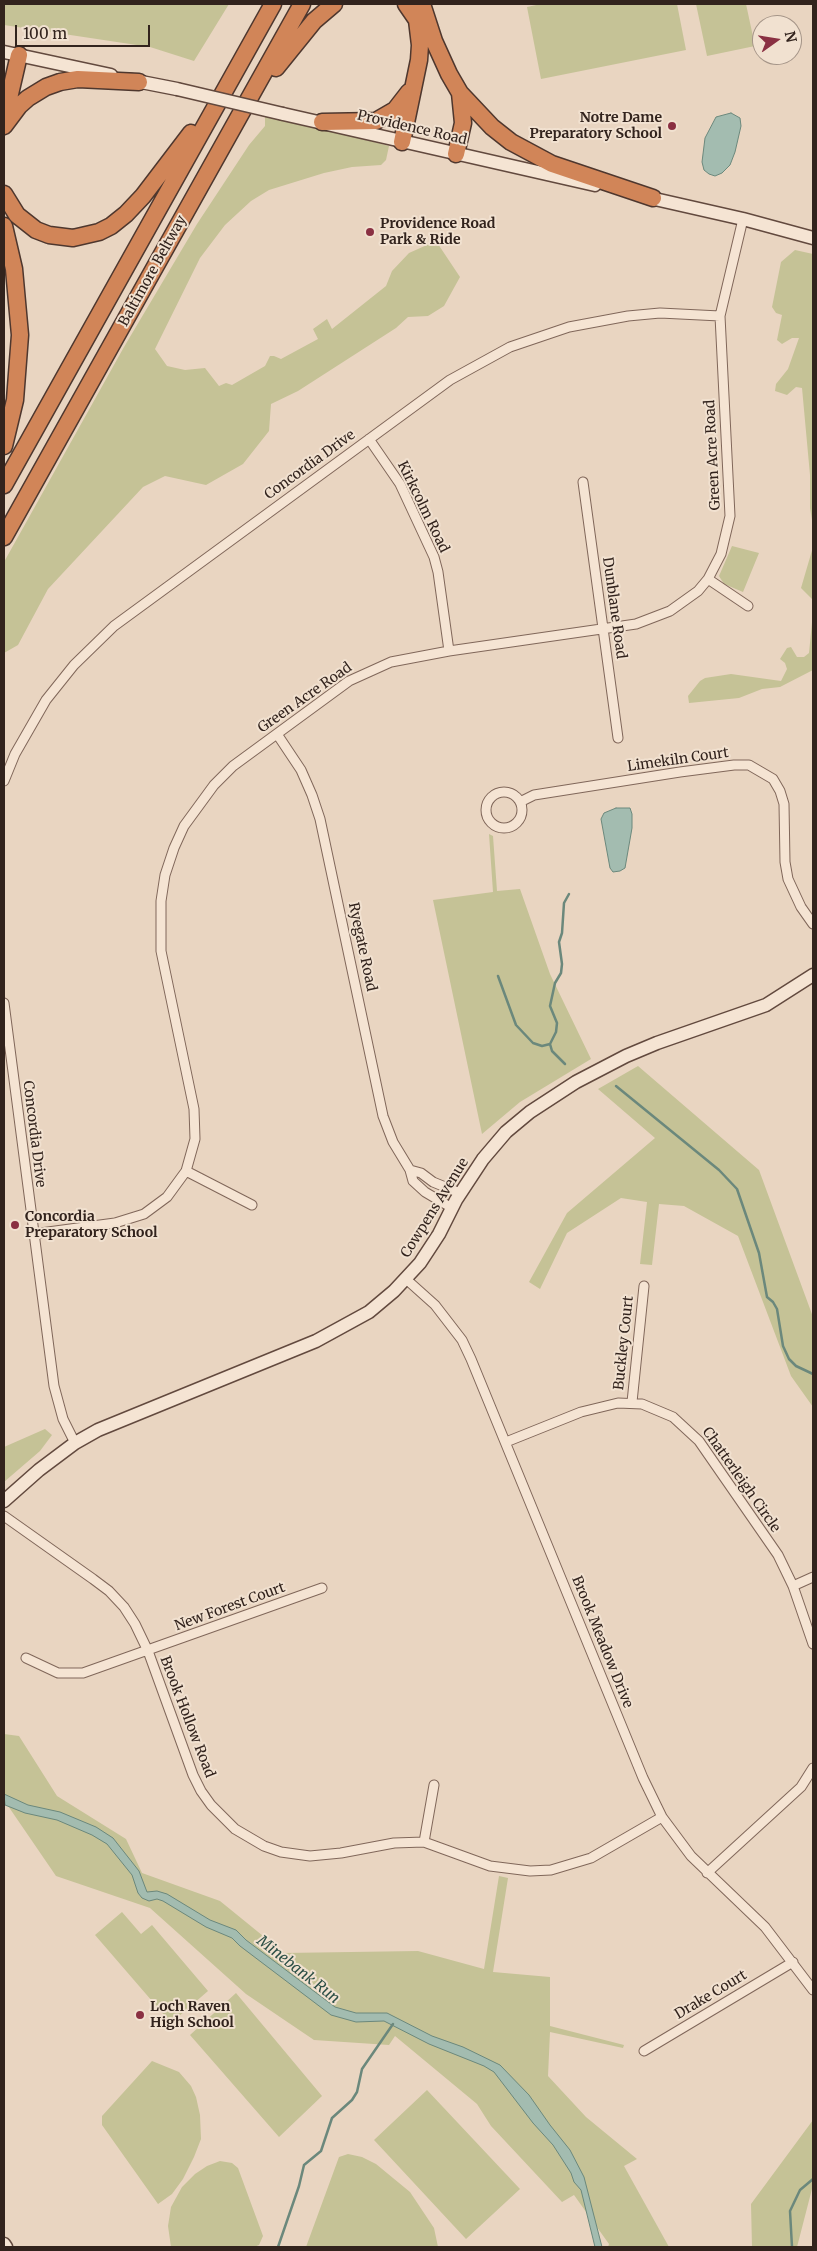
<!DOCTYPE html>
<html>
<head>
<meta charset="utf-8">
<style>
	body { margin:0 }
	#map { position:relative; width:817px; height:2251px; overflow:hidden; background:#e9d5c1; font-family:Merriweather,serif }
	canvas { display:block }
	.frame { position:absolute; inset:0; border:5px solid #32231d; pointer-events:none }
	.north { position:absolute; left:752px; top:15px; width:50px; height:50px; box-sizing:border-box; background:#f1e1d0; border:1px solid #a59588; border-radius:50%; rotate:77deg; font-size:14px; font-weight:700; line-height:20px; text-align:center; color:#32231d }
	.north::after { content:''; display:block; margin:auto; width:18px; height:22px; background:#8a3042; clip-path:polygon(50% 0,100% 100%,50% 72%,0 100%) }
	.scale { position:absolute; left:15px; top:25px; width:135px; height:22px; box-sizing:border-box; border:2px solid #32231d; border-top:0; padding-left:6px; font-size:15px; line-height:18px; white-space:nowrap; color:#32231d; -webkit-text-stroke:4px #f1e1d0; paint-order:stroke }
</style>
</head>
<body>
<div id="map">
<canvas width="817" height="2251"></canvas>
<div class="frame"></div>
<div class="north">N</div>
<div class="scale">100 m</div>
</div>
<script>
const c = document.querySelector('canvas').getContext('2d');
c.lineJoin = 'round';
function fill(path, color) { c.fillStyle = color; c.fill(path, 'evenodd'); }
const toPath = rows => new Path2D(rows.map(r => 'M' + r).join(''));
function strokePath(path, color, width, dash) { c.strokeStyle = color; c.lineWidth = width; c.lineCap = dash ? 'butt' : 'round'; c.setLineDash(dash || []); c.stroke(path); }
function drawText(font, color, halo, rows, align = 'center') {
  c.font = font + ' Merriweather,serif'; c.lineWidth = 4; c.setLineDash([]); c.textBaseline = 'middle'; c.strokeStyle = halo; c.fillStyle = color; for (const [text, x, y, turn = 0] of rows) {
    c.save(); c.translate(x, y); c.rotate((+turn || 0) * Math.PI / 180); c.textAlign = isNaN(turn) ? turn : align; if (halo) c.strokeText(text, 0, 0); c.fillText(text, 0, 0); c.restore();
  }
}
fill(toPath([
	[4,4,229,4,194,61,150,47,4,25],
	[541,4,677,4,686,50,541,79,527,7],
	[696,4,746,4,755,46,707,56],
	[265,117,277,117,389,146,386,160,381,165,352,167,324,173,269,190,251,201,225,225,200,258,155,349,167,366,185,370,205,368,219,386,226,383,232,385,265,366,270,356,274,356,281,359,318,339,313,329,327,319,332,329,386,286,392,271,409,253,436,241,460,277,444,306,428,316,408,317,396,328,298,391,271,404,269,431,243,464,206,485,165,476,143,487,48,589,18,645,4,653,4,562,124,347,197,224,249,145,265,126],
	[795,250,813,254,813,526,810,508,810,475,802,388,796,387,787,395,775,391,776,384,788,369,799,338,792,338,782,344,777,340,782,315,776,313,772,307,781,262],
	[732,546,759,553,743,592,724,584,719,576],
	[813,547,813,600,801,588],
	[813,612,813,670,780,687,762,689,739,698,689,703,688,696,700,681,705,678,731,674,781,681,787,669,785,663,780,659,787,648,791,647,797,657,804,657,809,653],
	[489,834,493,836,497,891,520,889,550,974,591,1059,520,1102,482,1134,433,900,493,892],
	[638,1066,759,1170,813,1317,813,1407,791,1376,738,1236,684,1206,659,1204,652,1265,640,1264,647,1202,621,1198,567,1233,540,1289,529,1282,567,1213,655,1138,598,1089],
	[45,1429,52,1435,40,1451,4,1482,4,1447],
	[4,1734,19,1736,57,1796,126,1839,142,1873,220,1901,284,1953,418,1951,484,1969,499,1876,508,1878,493,1972,550,1977,550,2026,624,2045,623,2048,550,2032,548,2076,586,2117,637,2159,624,2166,669,2247,608,2247,609,2244,574,2195,562,2202,491,2126,477,2104,395,2036,389,2045,314,2040,246,1994,150,1908,56,1876,4,1800],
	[122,1912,141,1934,152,1925,208,1991,171,2023,95,1935],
	[236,1993,322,2096,279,2137,190,2035],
	[152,2061,179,2072,191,2086,196,2097,200,2115,201,2139,194,2157,183,2179,172,2194,158,2204,102,2125,102,2116],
	[427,2090,520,2189,466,2239,374,2140],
	[813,2120,813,2185,797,2247,752,2247,751,2204],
	[348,2154,362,2157,376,2164,410,2192,434,2228,438,2247,306,2247,339,2157],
	[220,2161,232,2163,238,2168,263,2236,259,2245,254,2247,171,2247,168,2226,171,2207,182,2187,195,2174,207,2166]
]), '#c5c296');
const water = toPath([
	[731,113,740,118,741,126,735,152,730,165,722,173,715,176,709,174,704,170,702,162,705,138,716,117,731,113],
	[616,808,630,808,632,814,632,828,625,868,620,871,613,872,610,868,601,819,604,813,616,808],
	[4,1794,28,1805,60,1812,96,1827,113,1838,139,1871,147,1892,157,1891,167,1894,210,1920,236,1930,246,1940,335,2007,356,2013,387,2013,432,2036,463,2047,500,2065,529,2095,550,2125,570,2150,584,2177,602,2247,595,2247,581,2190,574,2182,571,2173,553,2145,533,2123,494,2072,484,2066,429,2044,384,2021,356,2022,331,2015,240,1946,232,1938,206,1927,163,1901,157,1899,149,1901,142,1898,138,1893,132,1875,107,1844,92,1835,57,1820,25,1813,5,1805,4,1794]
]);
fill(water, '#a3bcb0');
strokePath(water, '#6b887c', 1);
strokePath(toPath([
	[498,976,516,1025,533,1043,542,1046,550,1044],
	[565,1064,552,1051,550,1044,556,1032,557,1023,550,1006,555,983,561,973,562,964,559,942,562,933,564,903,569,894],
	[616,1086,719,1170,737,1189,759,1253,767,1297,773,1302,777,1309,783,1346,789,1359,796,1366,813,1374],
	[278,2247,299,2186,304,2165,321,2151,332,2118,352,2100,357,2092,362,2069,393,2024],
	[792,2247,790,2211,800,2190,813,2179]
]), '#6b887c', 2.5);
const street = toPath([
	[369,439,400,484,434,557,438,572,449,651],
	[583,482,618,738],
	[708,579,748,606],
	[277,734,301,770,312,795,320,819,383,1116,393,1142,410,1170,413,1181,425,1192,452,1208],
	[4,781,15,754,46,700,74,665,114,626,450,380,510,347,569,327,628,316,660,313,720,316],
	'486 810a18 18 0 1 1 36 0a18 18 0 1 1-36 0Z',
	[520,802,534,795,680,772,734,765,749,765,773,779,780,791,784,804,785,862,788,879,801,907,813,924],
	[4,1003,54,1386,63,1419,75,1443],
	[410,1170,421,1173,433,1182,460,1193],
	[186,1171,252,1205],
	[33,1234,115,1223,144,1214,167,1197,186,1171,195,1139,194,1109,161,951,161,901,165,875,174,848,184,826,214,785,233,766,349,681,391,662,449,651,636,624,670,611,698,591,708,579,721,554,730,516,720,316,743,219],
	[406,1279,435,1305,462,1340,471,1359,643,1778,662,1817,691,1856,765,1927,813,1990],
	[632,1402,644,1286],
	[506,1442,581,1412,618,1403,642,1404,673,1417,699,1441,778,1555,793,1586,813,1644],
	[4,1516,93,1579,109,1591,124,1607,135,1624,148,1651,193,1775,201,1791,211,1805,235,1829,264,1846,281,1852,310,1856,341,1853,394,1843,424,1842,490,1866,530,1871,551,1870,591,1858,662,1817],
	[793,1586,813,1577],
	[26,1658,58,1673,83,1673,322,1588],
	[424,1842,434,1785],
	[707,1873,801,1787,813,1768],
	[644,2051,793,1962]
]);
const secondary = toPath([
	[4,52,111,75],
	[131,80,177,89],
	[283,114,595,185],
	[646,197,743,219,813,238],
	[4,1501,39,1470,75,1443,98,1430,316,1341,369,1312,394,1291,420,1263,439,1234,456,1200,483,1159,506,1132,530,1112,576,1082,626,1056,657,1043,766,1005,813,975],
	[4,2244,6,2247]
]);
const highway = toPath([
	[422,4,434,41,449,74,460,93,492,127,511,142,552,164,653,198],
	[276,68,314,21,334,4],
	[4,120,19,55],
	[322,122,376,121,395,110,409,92],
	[4,126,19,106,28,98,46,87,60,82,78,79,139,82],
	[402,142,419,60,420,45,417,20,406,4],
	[456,154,463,123,460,93],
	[4,194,17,215,36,230,49,235,73,238,99,232,111,226,126,214,143,196,191,133],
	[4,226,14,269,20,335,15,400,4,446],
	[4,485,273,4],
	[4,537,302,4]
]);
strokePath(street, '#80675a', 11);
strokePath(secondary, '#62493e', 15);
strokePath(highway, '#4e372e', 19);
strokePath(street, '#f5e4d3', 9);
strokePath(secondary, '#f5e4d3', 12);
strokePath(highway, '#d18558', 16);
const secondaryBridge = toPath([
	[177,89,283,114]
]);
strokePath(secondaryBridge, '#62493e', 15, []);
strokePath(secondaryBridge, '#f5e4d3', 12);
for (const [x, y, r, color] of [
	[672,126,5,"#8a3042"],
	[370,232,5,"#8a3042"],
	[15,1225,5,"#8a3042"],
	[140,2015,5,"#8a3042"]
]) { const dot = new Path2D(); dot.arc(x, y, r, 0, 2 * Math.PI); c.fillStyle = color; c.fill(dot); strokePath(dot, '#f1e1d0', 2); }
drawText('bold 14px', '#32231d', '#f1e1d0', [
	["Notre Dame",662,118,"right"],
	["Preparatory School",662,134,"right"],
	["Providence Road",380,224],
	["Park & Ride",380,240],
	["Concordia",25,1217],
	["Preparatory School",25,1233],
	["Loch Raven",150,2007],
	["High School",150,2023]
], 'left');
drawText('14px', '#32231d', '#f1e1d0', [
	["Providence Road",412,128,13],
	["Baltimore Beltway",153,271,-61],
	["Green Acre Road",713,455,-93],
	["Concordia Drive",310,465,-36],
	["Kirkcolm Road",423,507,64],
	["Dunblane Road",614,608,82],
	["Green Acre Road",305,698,-35],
	["Limekiln Court",678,760,-8],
	["Ryegate Road",362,947,78],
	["Concordia Drive",34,1134,83],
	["Cowpens Avenue",435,1208,-58],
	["Buckley Court",624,1343,-84],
	["Chatterleigh Circle",741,1480,55],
	["New Forest Court",230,1607,-20],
	["Brook Meadow Drive",602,1642,68],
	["Brook Hollow Road",187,1717,69],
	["Drake Court",711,1995,-31]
]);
drawText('italic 15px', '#2e5047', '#f1e1d0', [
	["Minebank Run",298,1970,38]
]);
</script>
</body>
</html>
